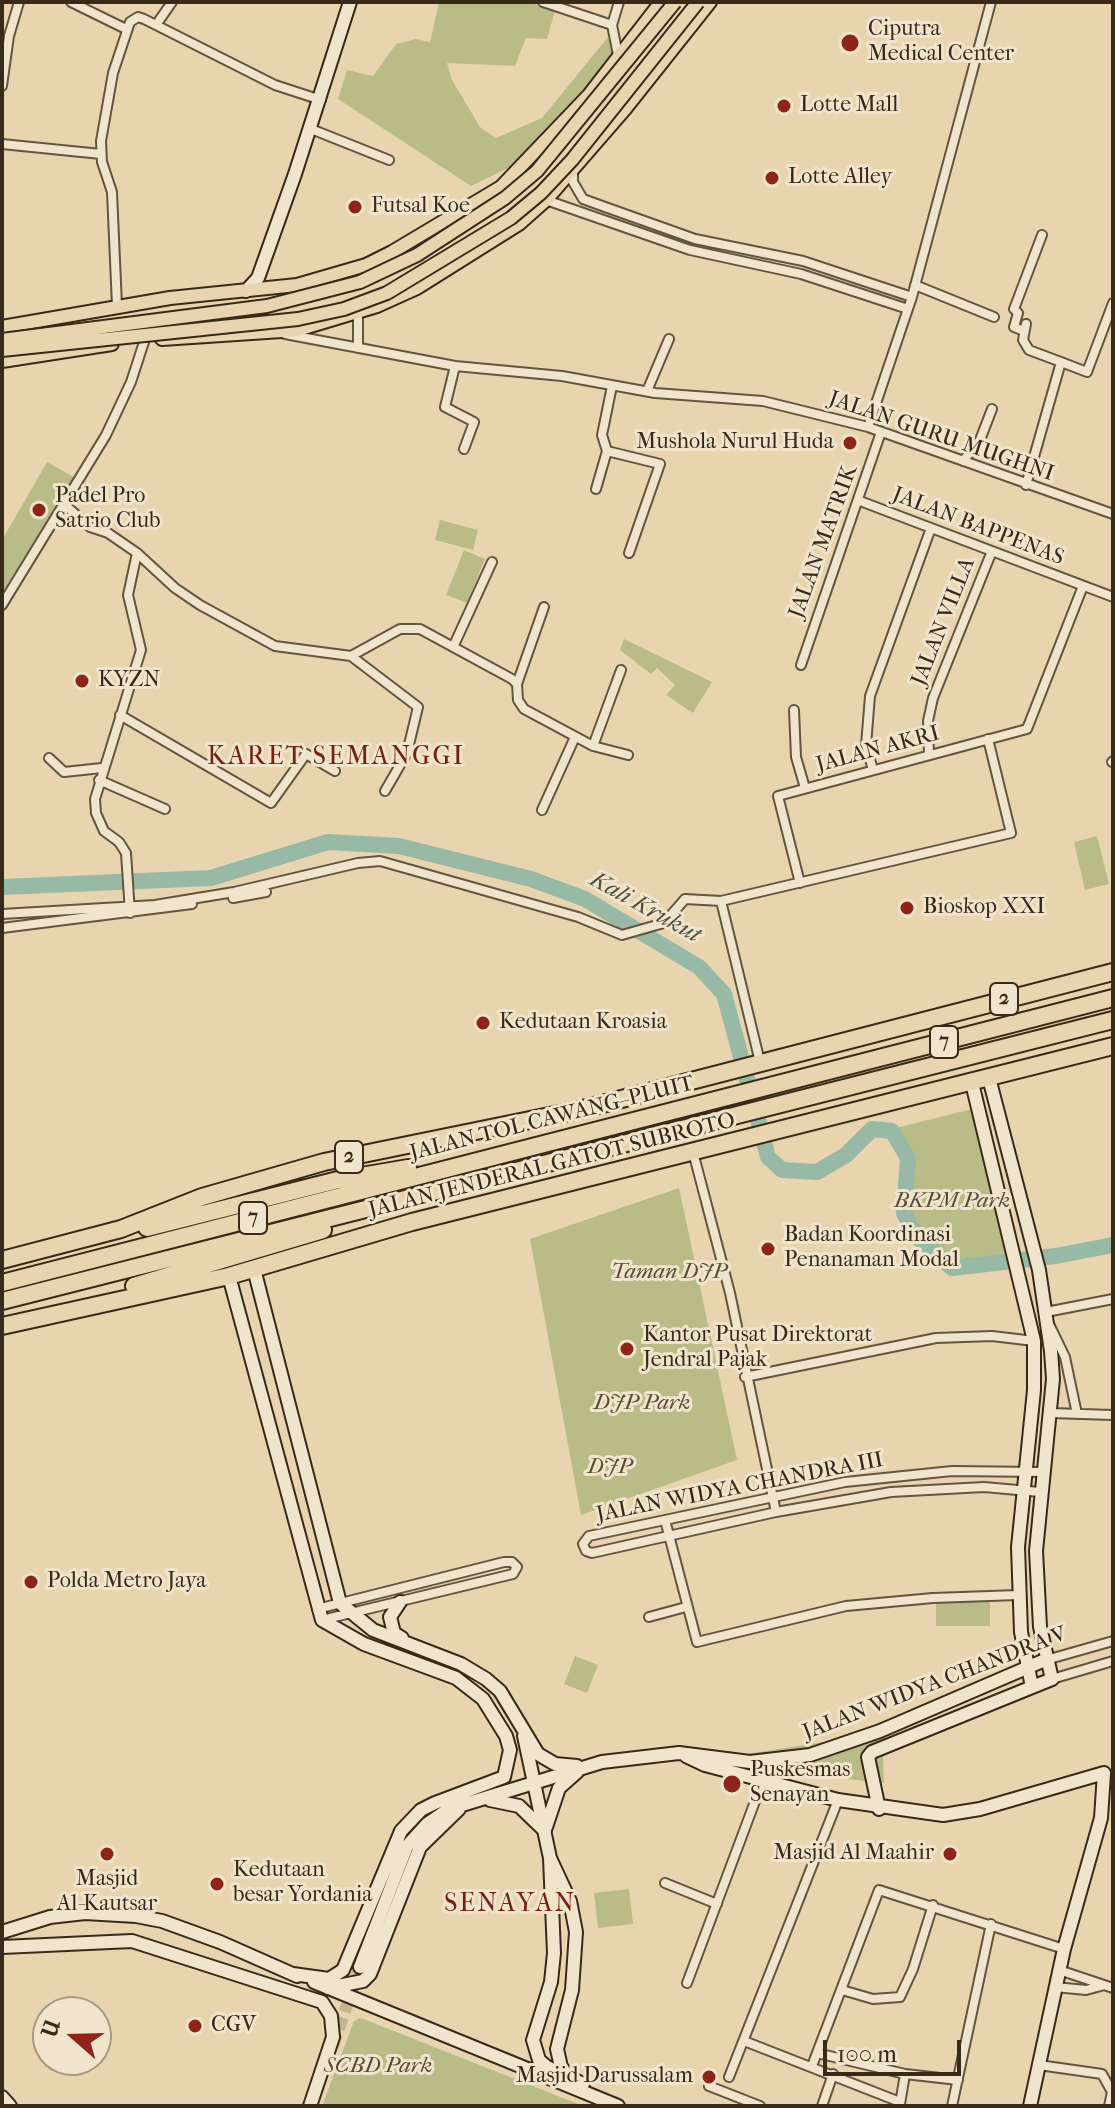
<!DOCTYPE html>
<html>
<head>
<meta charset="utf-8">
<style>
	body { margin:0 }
	#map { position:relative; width:1115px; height:2108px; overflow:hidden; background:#e8d5b0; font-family:"IM FELL French Canon",serif }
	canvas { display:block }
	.frame { position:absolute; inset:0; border:4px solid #372a19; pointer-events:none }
	.north { position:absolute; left:32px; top:1996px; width:80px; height:80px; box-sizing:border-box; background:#f0e4cc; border:2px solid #a69a84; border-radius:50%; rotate:290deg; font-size:22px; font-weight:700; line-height:32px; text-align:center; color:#372a19 }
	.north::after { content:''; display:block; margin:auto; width:28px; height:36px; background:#8f2418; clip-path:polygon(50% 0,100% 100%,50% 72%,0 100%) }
	.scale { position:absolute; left:823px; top:2040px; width:138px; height:36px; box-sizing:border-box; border:4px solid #372a19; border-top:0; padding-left:10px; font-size:24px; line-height:28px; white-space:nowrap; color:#372a19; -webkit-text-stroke:6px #f0e4cc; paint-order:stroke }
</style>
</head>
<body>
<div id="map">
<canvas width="1115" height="2108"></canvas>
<div class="frame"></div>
<div class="north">U</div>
<div class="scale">100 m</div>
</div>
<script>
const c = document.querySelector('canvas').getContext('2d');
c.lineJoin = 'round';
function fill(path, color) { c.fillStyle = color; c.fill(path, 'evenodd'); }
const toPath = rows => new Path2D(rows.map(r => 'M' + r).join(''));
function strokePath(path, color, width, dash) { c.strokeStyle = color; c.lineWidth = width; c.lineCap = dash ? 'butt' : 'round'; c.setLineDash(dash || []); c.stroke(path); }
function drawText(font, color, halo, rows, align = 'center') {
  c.font = font + ' "IM FELL French Canon",serif'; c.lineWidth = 6; c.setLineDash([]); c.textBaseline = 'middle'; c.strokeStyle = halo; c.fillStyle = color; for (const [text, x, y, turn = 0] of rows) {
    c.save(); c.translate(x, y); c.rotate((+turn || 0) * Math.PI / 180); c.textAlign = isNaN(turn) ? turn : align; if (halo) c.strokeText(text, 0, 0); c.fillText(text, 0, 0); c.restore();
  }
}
fill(toPath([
	[439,2,529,2,555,11,547,39,526,38,515,66,447,63,452,80,480,127,496,138,542,118,608,37,614,52,535,155,471,186,338,99,347,70,373,76,396,44,416,39,430,42],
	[47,462,77,479,2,597,2,540],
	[440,520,478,530,473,550,435,540],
	[464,550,485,559,467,603,446,595],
	[624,639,712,682,693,713,666,695,675,685,657,668,651,674,620,650],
	[1097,836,1109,884,1085,890,1074,842],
	[972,1109,1009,1257,954,1264,920,1232,909,1213,914,1156,896,1128],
	[679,1188,737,1460,581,1515,530,1239],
	[936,1599,990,1599,990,1626,936,1626],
	[575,1656,598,1665,587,1693,564,1684],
	[882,1733,884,1783,694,1762],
	[629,1889,633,1924,598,1928,594,1893],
	[361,2018,583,2106,322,2106,354,2021]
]), '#babc88');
strokePath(toPath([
	[2,887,211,878,328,842,399,846,531,879,585,899,699,967,724,994,768,1157,782,1170,817,1172,846,1155,872,1129,892,1131,908,1158,904,1213,916,1236,952,1268,1056,1256,1113,1245]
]), '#98b9a6', 16);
strokePath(toPath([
	[333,2046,360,1967]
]), '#c5b392', 12, [12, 6]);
const street = toPath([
	[71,2,126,29],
	[543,2,612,25],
	[156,25,172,2],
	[618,55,612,25,619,2],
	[2,86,9,36,19,2],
	[311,129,389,160],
	[2,144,101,154],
	[573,171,573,182,583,199,605,207,695,239,803,261,912,297],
	[546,200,690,250,801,274,908,309],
	[915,285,994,317],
	[117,306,112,192,102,162,101,141,113,73,130,22,138,17,144,19,275,85,321,100],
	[358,312,358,348],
	[1026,324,1023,340,1029,350,1061,362],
	[1024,331,1014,327,1018,313,1014,309,1042,235],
	[285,334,455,366,562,376,655,393,763,401,868,427,1113,514],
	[455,366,445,407,474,422,464,449],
	[647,391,669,339],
	[868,427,912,297,991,2],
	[607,451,660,464,629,553],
	[963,461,980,440,992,409],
	[1026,485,1061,362,1087,372,1113,303],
	[596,489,607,451,602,435,612,386],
	[860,501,1113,597],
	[65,505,90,527,108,533,137,553,175,588,200,605,275,646,351,656,400,629,420,629,512,679,517,684,518,700,524,709,593,746,621,670],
	[2,605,106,435,131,382,145,339],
	[454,645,492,562],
	[351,656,418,707,407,753,385,791],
	[801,665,881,432],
	[517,684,544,607],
	[794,710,796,757,805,788],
	[120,715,271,803,306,754,335,771],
	[593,746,628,755],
	[929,755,928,721,933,698,992,551],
	[49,758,64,772,102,768],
	[1112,762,1113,761],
	[873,770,866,745,870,696,931,528],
	[99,780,165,809],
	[542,810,575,737],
	[800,883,778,796,1027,729,1083,586],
	[233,898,266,892],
	[721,901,760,1062],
	[130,913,126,853,119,842,104,831,96,813,95,799,141,650,128,595,137,553],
	[2,914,155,905,234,892,358,863,380,861,578,917,622,935,664,923,685,899,721,901,1011,833,988,739],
	[2,928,192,904],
	[693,1152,730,1293,776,1512],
	[1046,1312,1113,1299],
	[1050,1326,1065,1357,1077,1414],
	[745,1377,936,1338,992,1336,1034,1341],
	[1050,1413,1113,1415],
	[1040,1492,984,1487,891,1492,776,1512,592,1553,586,1551,583,1544,589,1536,845,1482,952,1471,1042,1472],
	[665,1520,697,1642,846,1606,933,1598,1018,1595],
	[317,1609,504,1562,512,1562,517,1567,513,1574,322,1620],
	[649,1617,686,1607],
	[1046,1660,1113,1641],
	[1052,1679,1113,1661],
	[665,1883,717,1904],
	[1059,1970,1113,1988],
	[687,1983,763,1780],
	[1055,1987,1086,1990,1101,1986],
	[842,1990,873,1999,900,1997,913,1969,933,1905],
	[744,2041,900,2102],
	[817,2053,905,2074,958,2080],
	[1039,2065,1102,2074,1112,2092,1109,2106],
	[812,2066,879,1890,1064,1949],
	[729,2077,838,1800],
	[709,2086,760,2106],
	[900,2104,905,2074],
	[822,2106,833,2074],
	[952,2106,991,1924]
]);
const secondary = toPath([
	[246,291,258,278,295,174,350,2],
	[972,1083,1034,1341,1034,1390,1018,1547,1021,1632,1032,1687],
	[254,1269,340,1603,373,1630,461,1664,486,1679,500,1691,538,1754,555,1764,577,1766],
	[229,1276,322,1620,364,1644,456,1678,483,1699,506,1736,510,1750,504,1777,435,1803,421,1810,401,1831,343,1970,329,1979,293,1974],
	[400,1602,390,1617,394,1633,402,1638],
	[524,1736,550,1858,554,1953,551,1982,533,2040,539,2060,547,2067,583,2084],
	[686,1756,705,1765,838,1800,943,1815,980,1809,1104,1773,1101,1818,1064,1949,1030,2106],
	[490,1800,519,1806,545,1831],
	[879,1809,868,1757,872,1752,1052,1679,1040,1627,1036,1551,1053,1379,1051,1351,1039,1270,989,1078],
	[546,1827,559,1788,577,1772],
	[550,1858,570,1901,576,1932,572,1990,557,2049,561,2067,568,2076],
	[2,1932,50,1917,85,1913,136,1916,162,1921,220,1942,297,1976],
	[2,1947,132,1941,322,2002,331,2016,333,2037,310,2106],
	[360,1967,407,1846,427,1824,449,1809,602,1762,679,1753,750,1762,810,1755,880,1731,1045,1660],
	[314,1982,618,2106],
	[328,1988,363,1981,370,1974,420,1847,459,1809],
	[2,2097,10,2106]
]);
const primary = toPath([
	[2,327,170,298,297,285,366,265,392,252,501,187,589,95,661,2],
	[162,339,297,330,377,306,417,288,519,224,546,200,625,109,710,2],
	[2,361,112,344]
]);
const highway = toPath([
	[147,1228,338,1180,408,1168],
	[2,1260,121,1229,202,1197,324,1162,579,1110,1113,972],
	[2,1283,1113,998],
	[134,1286,323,1230],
	[2,1301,1113,1020],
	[2,1326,229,1276,412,1222,1113,1046]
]);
strokePath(street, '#63553f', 12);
strokePath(secondary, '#372a19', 16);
strokePath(primary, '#372a19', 16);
strokePath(highway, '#372a19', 20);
strokePath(street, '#f0e4cc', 8);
strokePath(secondary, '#f0e4cc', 12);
strokePath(primary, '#e8d5b0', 12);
strokePath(highway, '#e8d5b0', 16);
const primaryBridge = toPath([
	[2,340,267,306,360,282,417,255,505,198,537,171,675,2],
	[2,350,298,319,344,309,387,293,511,218,541,193,572,160,698,2]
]);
strokePath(primaryBridge, '#372a19', 16, []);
strokePath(primaryBridge, '#e8d5b0', 12);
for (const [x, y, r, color] of [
	[850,43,10,"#8f2418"],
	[784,106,8,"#8f2418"],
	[772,178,8,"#8f2418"],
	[355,207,8,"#8f2418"],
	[850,443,8,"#8f2418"],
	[39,510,8,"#8f2418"],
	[82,681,8,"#8f2418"],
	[907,908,8,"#8f2418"],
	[483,1023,8,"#8f2418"],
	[768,1249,8,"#8f2418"],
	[627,1349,8,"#8f2418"],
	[31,1582,8,"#8f2418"],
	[732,1784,10,"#8f2418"],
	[107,1854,8,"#8f2418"],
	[950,1854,8,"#8f2418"],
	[217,1884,8,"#8f2418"],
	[195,2026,8,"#8f2418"],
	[709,2077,8,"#8f2418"]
]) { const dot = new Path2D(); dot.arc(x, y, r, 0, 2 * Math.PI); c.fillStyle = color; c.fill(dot); strokePath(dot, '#f0e4cc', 3); }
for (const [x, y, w] of [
	[1004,999,28],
	[944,1042,28],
	[349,1157,28],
	[253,1218,28]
]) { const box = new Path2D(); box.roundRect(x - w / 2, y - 16, w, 32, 6); c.fillStyle = '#f0e4cc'; c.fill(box); strokePath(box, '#372a19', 2); }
drawText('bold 20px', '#372a19', null, [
	["2",1004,999],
	["7",944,1042],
	["2",349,1157],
	["7",253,1218]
]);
drawText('22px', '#372a19', '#f0e4cc', [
	["Ciputra",868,30],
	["Medical Center",868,55],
	["Lotte Mall",800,106],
	["Lotte Alley",788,178],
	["Futsal Koe",371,207],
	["Mushola Nurul Huda",834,443,"right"],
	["Padel Pro",55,497],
	["Satrio Club",55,522],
	["KYZN",98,681],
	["Bioskop XXI",923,908],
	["Kedutaan Kroasia",499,1023],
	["Badan Koordinasi",784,1236],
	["Penanaman Modal",784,1261],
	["Kantor Pusat Direktorat",643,1336],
	["Jendral Pajak",643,1361],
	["Polda Metro Jaya",47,1582],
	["Puskesmas",750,1771],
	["Senayan",750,1796],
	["Masjid Al Maahir",934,1854,"right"],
	["Kedutaan",233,1871],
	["besar Yordania",233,1896],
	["Masjid",107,1880,"center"],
	["Al-Kautsar",107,1905,"center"],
	["CGV",211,2026],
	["Masjid Darussalam",693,2077,"right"]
], 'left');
drawText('22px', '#372a19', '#f0e4cc', [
	["JALAN GURU MUGHNI",941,437,19],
	["JALAN BAPPENAS",978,527,21],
	["JALAN MATRIK",824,542,-70],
	["JALAN VILLA",944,622,-68],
	["JALAN AKRI",878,750,-15],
	["JALAN TOL CAWANG–PLUIT",552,1119,-14],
	["JALAN JENDERAL GATOT SUBROTO",552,1166,-14],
	["JALAN WIDYA CHANDRA III",740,1488,-11],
	["JALAN WIDYA CHANDRA V",935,1684,-21]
]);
drawText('italic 22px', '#584e35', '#f0e4cc', [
	["BKPM Park",952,1202],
	["Taman DJP",669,1273],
	["DJP Park",642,1404],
	["DJP",610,1468],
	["SCBD Park",378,2067]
]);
drawText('italic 24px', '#4f4e3c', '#f0e4cc', [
	["Kali Krukut",645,908,29]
]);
c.letterSpacing = '2px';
drawText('26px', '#7a1f14', '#f0e4cc', [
	["KARET SEMANGGI",336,758],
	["SENAYAN",510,1905]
]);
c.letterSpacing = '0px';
</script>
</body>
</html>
